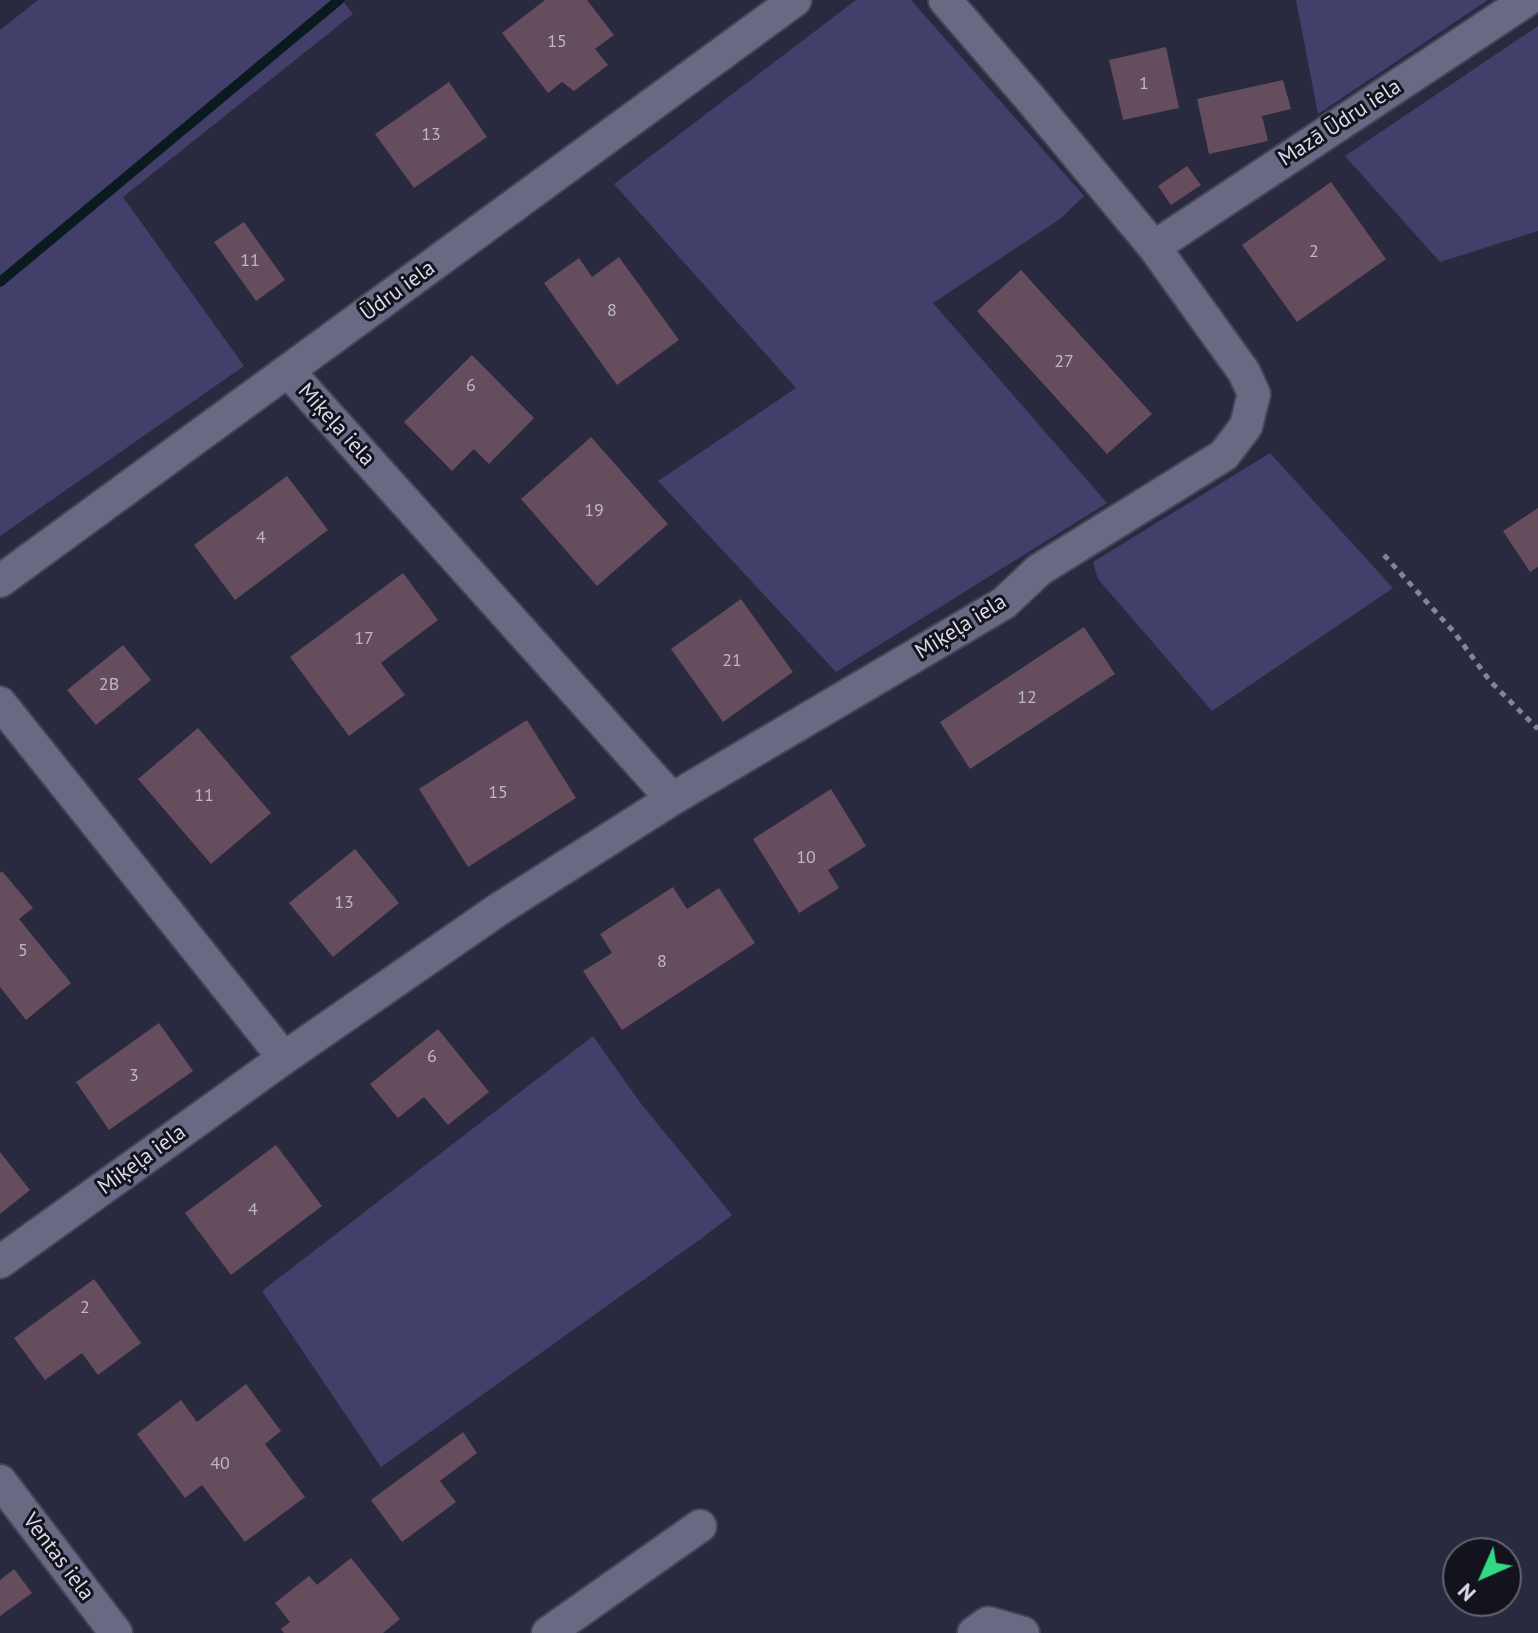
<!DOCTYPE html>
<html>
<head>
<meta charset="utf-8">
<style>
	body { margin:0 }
	#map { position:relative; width:1538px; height:1633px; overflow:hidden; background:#29293f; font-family:"PT Sans",sans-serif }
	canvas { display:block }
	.north { position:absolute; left:1442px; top:1537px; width:80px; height:80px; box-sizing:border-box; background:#13131d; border:2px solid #63636f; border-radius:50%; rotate:225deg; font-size:22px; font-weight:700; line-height:32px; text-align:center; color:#dadae9 }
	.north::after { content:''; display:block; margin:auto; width:28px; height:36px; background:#32d882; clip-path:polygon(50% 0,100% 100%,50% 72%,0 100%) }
</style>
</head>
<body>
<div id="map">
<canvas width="1538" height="1633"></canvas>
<div class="north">N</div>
</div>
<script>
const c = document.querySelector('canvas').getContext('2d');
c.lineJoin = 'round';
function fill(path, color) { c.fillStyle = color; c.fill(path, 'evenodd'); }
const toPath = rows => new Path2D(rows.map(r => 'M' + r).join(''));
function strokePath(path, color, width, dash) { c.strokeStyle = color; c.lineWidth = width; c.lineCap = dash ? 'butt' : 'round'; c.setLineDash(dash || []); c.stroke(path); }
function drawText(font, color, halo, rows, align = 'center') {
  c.font = font + ' "PT Sans",sans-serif'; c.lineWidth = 6; c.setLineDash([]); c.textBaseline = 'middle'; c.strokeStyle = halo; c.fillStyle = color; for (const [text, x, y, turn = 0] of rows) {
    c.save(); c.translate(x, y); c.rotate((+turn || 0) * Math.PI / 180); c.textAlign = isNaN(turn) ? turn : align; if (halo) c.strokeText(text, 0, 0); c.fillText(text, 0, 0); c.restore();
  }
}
fill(toPath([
	[38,0,342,0,353,14,123,197,244,366,0,536,0,30],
	[856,0,911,0,1084,196,1060,219,933,303,1107,503,836,672,658,481,796,388,614,184],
	[1296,0,1488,0,1318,114],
	[1538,26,1538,231,1440,262,1345,156],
	[1270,453,1393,588,1212,711,1098,579,1093,562],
	[593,1036,639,1101,732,1215,702,1238,381,1467,262,1291]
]), '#42406b');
strokePath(toPath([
	[0,282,339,0]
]), '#0a1a1f', 10);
fill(toPath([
	[545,0,587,0,614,35,595,49,608,65,574,91,562,82,548,93,502,33],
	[1166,47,1179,108,1123,120,1109,60],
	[1283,80,1291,109,1262,116,1268,141,1209,154,1197,99],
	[449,82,487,137,414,188,375,134],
	[1187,166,1201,185,1171,205,1158,186],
	[1331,182,1386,259,1297,322,1242,245],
	[244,222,285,280,256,301,214,242],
	[619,257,679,340,617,385,544,283,579,258,592,277],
	[1021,270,1152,414,1107,454,977,311],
	[472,355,534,418,489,464,474,449,452,471,404,422],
	[591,437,668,524,597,586,521,499],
	[287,476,328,530,235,600,194,545],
	[1538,508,1538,567,1530,572,1503,531],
	[403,573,438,620,381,663,405,695,349,736,290,657],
	[741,599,793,672,723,722,671,649],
	[1084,627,1115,674,970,769,940,722],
	[123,645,151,680,96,725,67,690],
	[527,720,576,798,468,867,419,789],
	[198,728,271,813,211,864,138,779],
	[831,789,866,846,828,870,839,888,799,913,753,839],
	[355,849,399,903,333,957,289,903],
	[2,871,33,908,19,919,71,983,26,1020,0,987,0,873],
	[673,887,687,909,719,888,755,943,622,1030,583,971,612,953,600,934],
	[159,1023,193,1071,109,1130,76,1082],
	[438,1029,489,1092,448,1125,424,1097,398,1118,370,1084],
	[276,1145,322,1206,231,1275,185,1213],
	[0,1152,30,1190,0,1214],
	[94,1279,141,1343,98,1375,82,1353,45,1380,14,1338],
	[246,1384,281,1431,265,1444,305,1497,245,1542,202,1485,185,1498,137,1434,181,1400,197,1422],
	[463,1432,477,1453,440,1481,456,1502,402,1542,371,1500],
	[351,1558,400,1619,383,1633,284,1633,281,1629,290,1622,275,1603,309,1576,317,1585],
	[14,1569,32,1593,0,1616,0,1580]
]), '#654d5d');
const street = toPath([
	[1154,247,1527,0],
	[288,371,672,799],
	[0,581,795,0],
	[0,703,284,1058],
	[0,1262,284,1058,499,909,672,799,1004,603,1039,570,1224,455,1246,426,1254,394,1244,372,1154,247,1029,97,945,0],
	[0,1481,116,1633],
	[548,1633,700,1526],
	[974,1633,988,1623,1023,1633]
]);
strokePath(street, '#464558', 36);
strokePath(toPath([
	[1384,555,1454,632,1490,681,1538,729]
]), '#848497', 5, [6, 6]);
strokePath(street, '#696983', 32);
drawText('18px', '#bdb7c6', null, [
	["15",557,42],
	["1",1144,84],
	["13",431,135],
	["2",1314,252],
	["11",250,261],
	["8",612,311],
	["27",1064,362],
	["6",471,386],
	["19",594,511],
	["4",261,538],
	["17",364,639],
	["21",732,661],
	["2B",109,685],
	["12",1027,698],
	["15",498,793],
	["11",204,796],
	["10",806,858],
	["13",344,903],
	["5",23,951],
	["8",662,962],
	["6",432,1057],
	["3",134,1076],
	["4",253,1210],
	["2",85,1308],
	["40",220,1464]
]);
drawText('22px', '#dadae9', '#13131d', [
	["Mazā Ūdru iela",1340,123,-33],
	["Ūdru iela",398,291,-36],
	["Miķeļa iela",336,425,48],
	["Miķeļa iela",961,627,-32],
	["Miķeļa iela",142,1160,-36],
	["Ventas iela",58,1557,53]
]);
</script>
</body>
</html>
